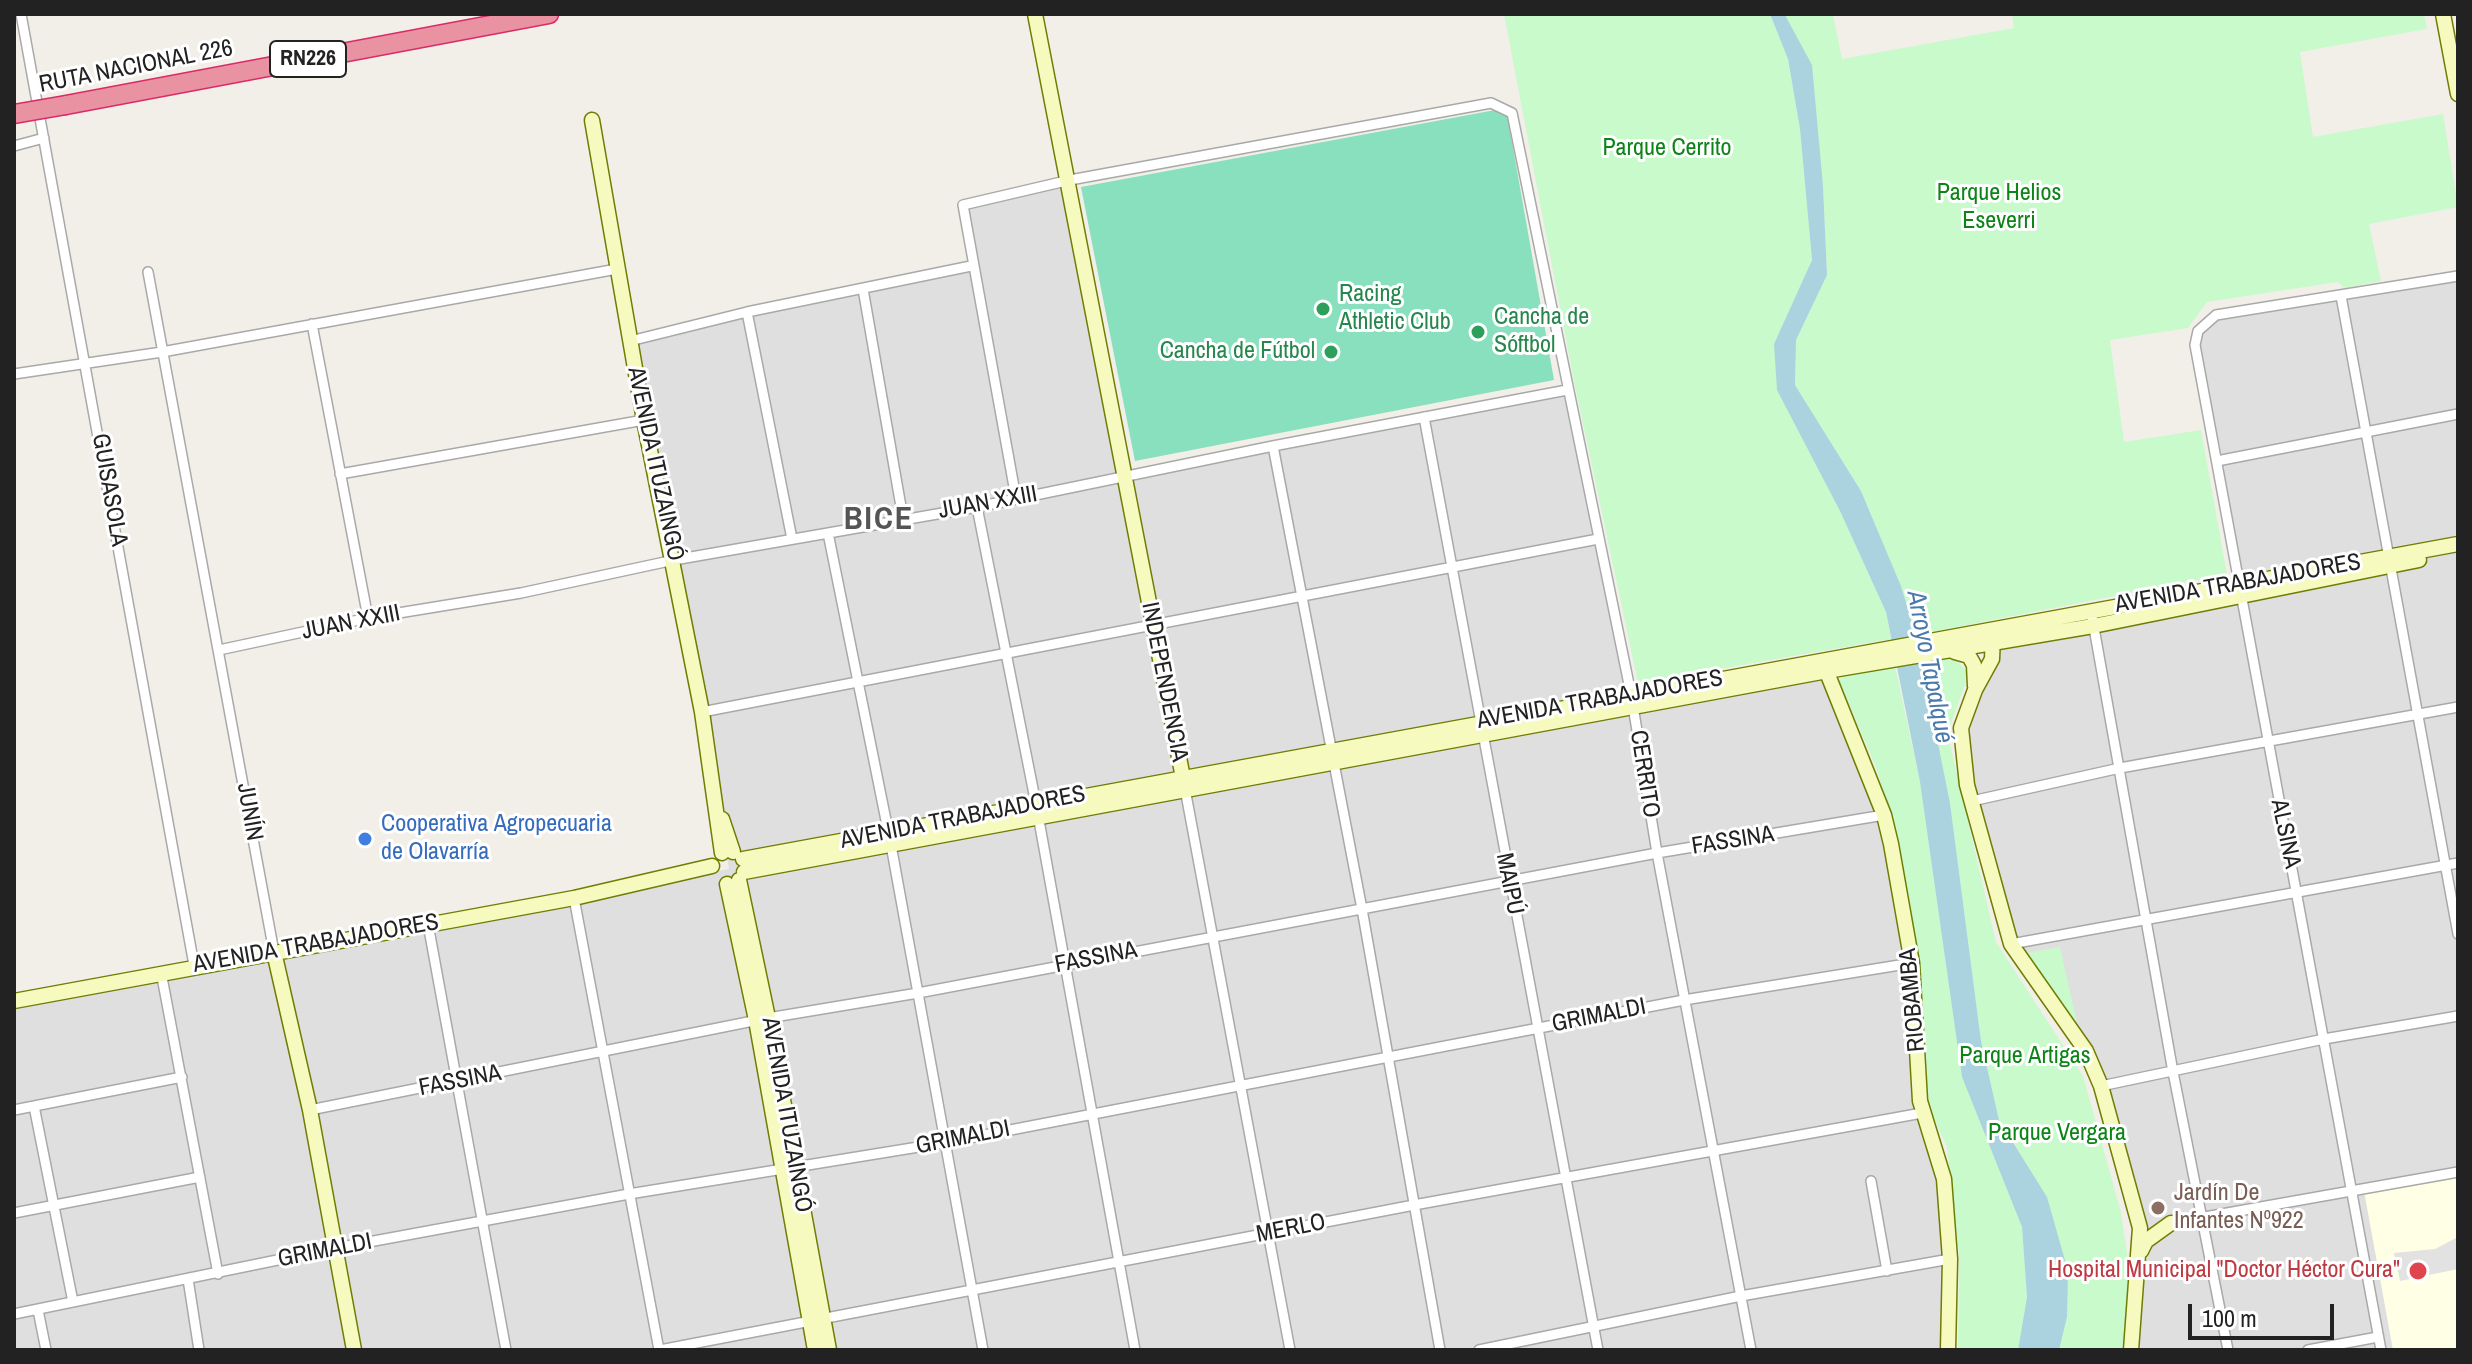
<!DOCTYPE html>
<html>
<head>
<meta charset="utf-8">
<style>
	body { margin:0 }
	#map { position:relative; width:2472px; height:1364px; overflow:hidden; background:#f2efe9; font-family:"Archivo Narrow",sans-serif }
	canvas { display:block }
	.frame { position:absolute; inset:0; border:16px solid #222; pointer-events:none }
	.scale { position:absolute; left:2188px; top:1304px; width:146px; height:36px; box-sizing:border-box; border:4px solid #222; border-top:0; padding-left:10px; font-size:24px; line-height:28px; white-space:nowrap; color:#222; -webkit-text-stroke:6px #fff; paint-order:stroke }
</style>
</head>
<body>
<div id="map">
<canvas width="2472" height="1364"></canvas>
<div class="frame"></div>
<div class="scale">100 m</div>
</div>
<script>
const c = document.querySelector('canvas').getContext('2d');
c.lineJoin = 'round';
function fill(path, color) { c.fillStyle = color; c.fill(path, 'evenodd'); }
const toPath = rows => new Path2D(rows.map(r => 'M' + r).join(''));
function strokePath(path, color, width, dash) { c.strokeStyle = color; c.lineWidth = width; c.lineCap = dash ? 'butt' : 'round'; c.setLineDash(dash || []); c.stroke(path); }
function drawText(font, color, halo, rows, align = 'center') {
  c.font = font + ' "Archivo Narrow",sans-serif'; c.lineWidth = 6; c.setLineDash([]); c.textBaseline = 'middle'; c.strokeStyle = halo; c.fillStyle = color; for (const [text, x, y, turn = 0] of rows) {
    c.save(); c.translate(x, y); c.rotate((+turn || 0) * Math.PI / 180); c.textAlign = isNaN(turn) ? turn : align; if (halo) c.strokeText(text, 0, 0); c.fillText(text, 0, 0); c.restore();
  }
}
fill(toPath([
	[1070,180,1126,478,1567,390,1633,708,1827,671,1884,816,1912,963,1920,1101,1936,1146,1948,1350,14,1350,14,1001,729,869,630,341,971,266,963,205],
	[2458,276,2458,1350,2131,1350,2141,1252,2101,1086,2020,961,1961,739,1993,644,2241,595,2195,345,2207,320]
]), '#e0dfdf');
fill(toPath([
	[2458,1173,2458,1350,2393,1350,2364,1191]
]), '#ffffe5');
fill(toPath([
	[1504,14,1770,14,1788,59,1800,129,1812,260,1774,344,1840,511,1886,612,1891,639,1638,683,1574,381],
	[1784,14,1833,14,1842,59,2014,28,2012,14,2424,14,2427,29,2300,52,2313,137,2443,114,2458,207,2369,224,2381,281,2344,288,2338,282,2207,302,2188,328,2110,340,2124,442,2201,430,2227,574,1916,635,1901,586,1861,491,1795,385,1796,340,1827,275,1823,186],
	[1954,658,1966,670,1967,679,1950,726,1950,744,1996,942,2083,1076,2121,1212,2129,1267,2124,1350,2059,1350,2067,1317,2047,1197,1999,1120,1981,1041,1950,803,1920,662],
	[1895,666,1920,782,1962,1077,2022,1227,2027,1297,2018,1350,1958,1350,1959,1254,1947,1147,1928,1106,1921,976,1891,815,1875,765,1839,681,1844,673],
	[2060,947,2080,1037,2025,953]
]), '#c8facc');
fill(toPath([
	[1506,108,1554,380,1135,461,1081,187]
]), '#88e0be');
fill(toPath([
	[2458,1237,2458,1269,2400,1281,2394,1253,2435,1249]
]), '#e2e2e2');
fill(toPath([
	[1770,14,1785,15,1812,65,1823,186,1827,275,1796,340,1795,385,1861,491,1901,586,1916,635,1950,803,1981,1041,1999,1120,2047,1197,2068,1271,2067,1317,2059,1350,2018,1350,2027,1297,2022,1227,1962,1077,1920,782,1886,612,1840,511,1777,390,1774,344,1812,260,1800,129,1788,59]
]), '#aad3df');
const street = toPath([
	[21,14,194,965],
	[14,146,44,138],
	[148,272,274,952],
	[863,289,903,518],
	[2341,296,2458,934],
	[747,312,792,539],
	[312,324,368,618],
	[630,341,747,312,971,266],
	[14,374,162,352,617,269],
	[1424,417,1598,1350],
	[1273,446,1362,909,1440,1350],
	[2217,461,2458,414],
	[340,474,644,420],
	[1016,498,963,205,1070,180,1491,103,1512,113,1631,694,1657,853,1751,1350],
	[977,507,1036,804,1135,1350],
	[828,533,891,845,983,1350],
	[2091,611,2173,1072,2228,1350],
	[219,650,368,618,521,593,674,560,977,507,1273,446,1567,390],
	[702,712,1598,539],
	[1185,789,1290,1350],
	[1972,801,2120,768,2458,707],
	[574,898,659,1350],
	[428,924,506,1350],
	[2011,944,2458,863],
	[161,972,218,1274],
	[2101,1086,2324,1039,2458,1016],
	[34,1106,73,1302],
	[14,1110,182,1077],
	[310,1110,768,1018,918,993,1657,853,1884,815],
	[1871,1181,1887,1271],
	[14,1213,200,1177],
	[2171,1223,2458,1172],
	[188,1279,199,1350],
	[38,1310,46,1350],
	[14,1314,336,1248,629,1194,943,1143,1684,1000,1912,963],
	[660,1350,1414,1205,1922,1113],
	[1479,1350,1741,1296,1950,1259],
	[2308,1350,2378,1337],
	[2381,1350,2195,345,2198,331,2216,315,2458,276]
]);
const secondary = toPath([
	[1035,14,1184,783],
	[2443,14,2458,94],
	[592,120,644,420,702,712,722,853],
	[1993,637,1992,659,1975,690,1961,728,1967,785,2011,944,2086,1051,2101,1086,2140,1228,2131,1350],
	[1955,652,1969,656,1974,665,1975,686],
	[1824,665,1884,815,1891,844,1912,963,1920,1101,1944,1179,1950,1259,1948,1350],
	[722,819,733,852],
	[743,859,2458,544],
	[744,872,1827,671,2093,626,2419,560],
	[739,880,768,1018,829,1350],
	[727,884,756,1020,815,1350],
	[274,952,310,1110,354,1350],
	[14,1001,574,898,712,866],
	[2141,1251,2146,1241,2171,1223]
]);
const highway = toPath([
	[66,105,549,14]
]);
strokePath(street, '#a9a9a9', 12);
strokePath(secondary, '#707d05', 17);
strokePath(highway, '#dc2a67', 21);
strokePath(street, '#fff', 9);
strokePath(secondary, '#f7fabf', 14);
strokePath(highway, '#e892a2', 18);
const highwayBridge = toPath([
	[14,114,66,105]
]);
strokePath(highwayBridge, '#dc2a67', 21, []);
strokePath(highwayBridge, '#e892a2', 18);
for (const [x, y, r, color] of [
	[1323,309,8,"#2e9e5b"],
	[1478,332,8,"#2e9e5b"],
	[1331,352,8,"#2e9e5b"],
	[365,839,8,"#3f7fe0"],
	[2158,1208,8,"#8d6e63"],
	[2418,1271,10,"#e0444e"]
]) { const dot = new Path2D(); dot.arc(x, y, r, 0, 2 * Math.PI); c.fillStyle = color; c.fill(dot); strokePath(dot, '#fff', 3); }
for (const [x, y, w] of [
	[308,59,76]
]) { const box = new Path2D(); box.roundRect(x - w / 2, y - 18, w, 36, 6); c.fillStyle = '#fff'; c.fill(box); strokePath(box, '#222', 2); }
drawText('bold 22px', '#222', null, [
	["RN226",308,59]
]);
drawText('24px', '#222', '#fff', [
	["RUTA NACIONAL 226",136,67,-11],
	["AVENIDA ITUZAINGÓ",655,464,78],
	["GUISASOLA",109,490,80],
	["JUAN XXIII",988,503,-10],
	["AVENIDA TRABAJADORES",2238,584,-10],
	["JUAN XXIII",351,623,-11],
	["INDEPENDENCIA",1164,682,79],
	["AVENIDA TRABAJADORES",1600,700,-10],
	["CERRITO",1644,774,81],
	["JUNÍN",249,812,80],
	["AVENIDA TRABAJADORES",963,818,-11],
	["ALSINA",2285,834,78],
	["FASSINA",1733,841,-9],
	["MAIPÚ",1509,884,79],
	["AVENIDA TRABAJADORES",316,944,-10],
	["FASSINA",1096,958,-11],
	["RIOBAMBA",1913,1000,-95],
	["GRIMALDI",1599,1016,-11],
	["FASSINA",460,1081,-11],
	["AVENIDA ITUZAINGÓ",786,1115,80],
	["GRIMALDI",963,1138,-11],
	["MERLO",1291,1229,-11],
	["GRIMALDI",325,1251,-11]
]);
drawText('24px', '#0c8416', '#fff', [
	["Parque Cerrito",1667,149],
	["Parque Helios",1999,194],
	["Eseverri",1999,222],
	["Parque Artigas",2025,1057],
	["Parque Vergara",2057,1134]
]);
drawText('24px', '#27864d', '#fff', [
	["Racing",1339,295],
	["Athletic Club",1339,323],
	["Cancha de",1494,318],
	["Sóftbol",1494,346],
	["Cancha de Fútbol",1315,352,"right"]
], 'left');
drawText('24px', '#366cbe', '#fff', [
	["Cooperativa Agropecuaria",381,825],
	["de Olavarría",381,853]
], 'left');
drawText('24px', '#785e54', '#fff', [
	["Jardín De",2174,1194],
	["Infantes Nº922",2174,1222]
], 'left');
drawText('24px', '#be3a42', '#fff', [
	["Hospital Municipal \"Doctor Héctor Cura\"",2400,1271]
], 'right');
drawText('italic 26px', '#4a7aab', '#fff', [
	["Arroyo Tapalqué",1929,667,79]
]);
c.letterSpacing = '2px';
drawText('bold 32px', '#555', '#fff', [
	["BICE",879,520]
]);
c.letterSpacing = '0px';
</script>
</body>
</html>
